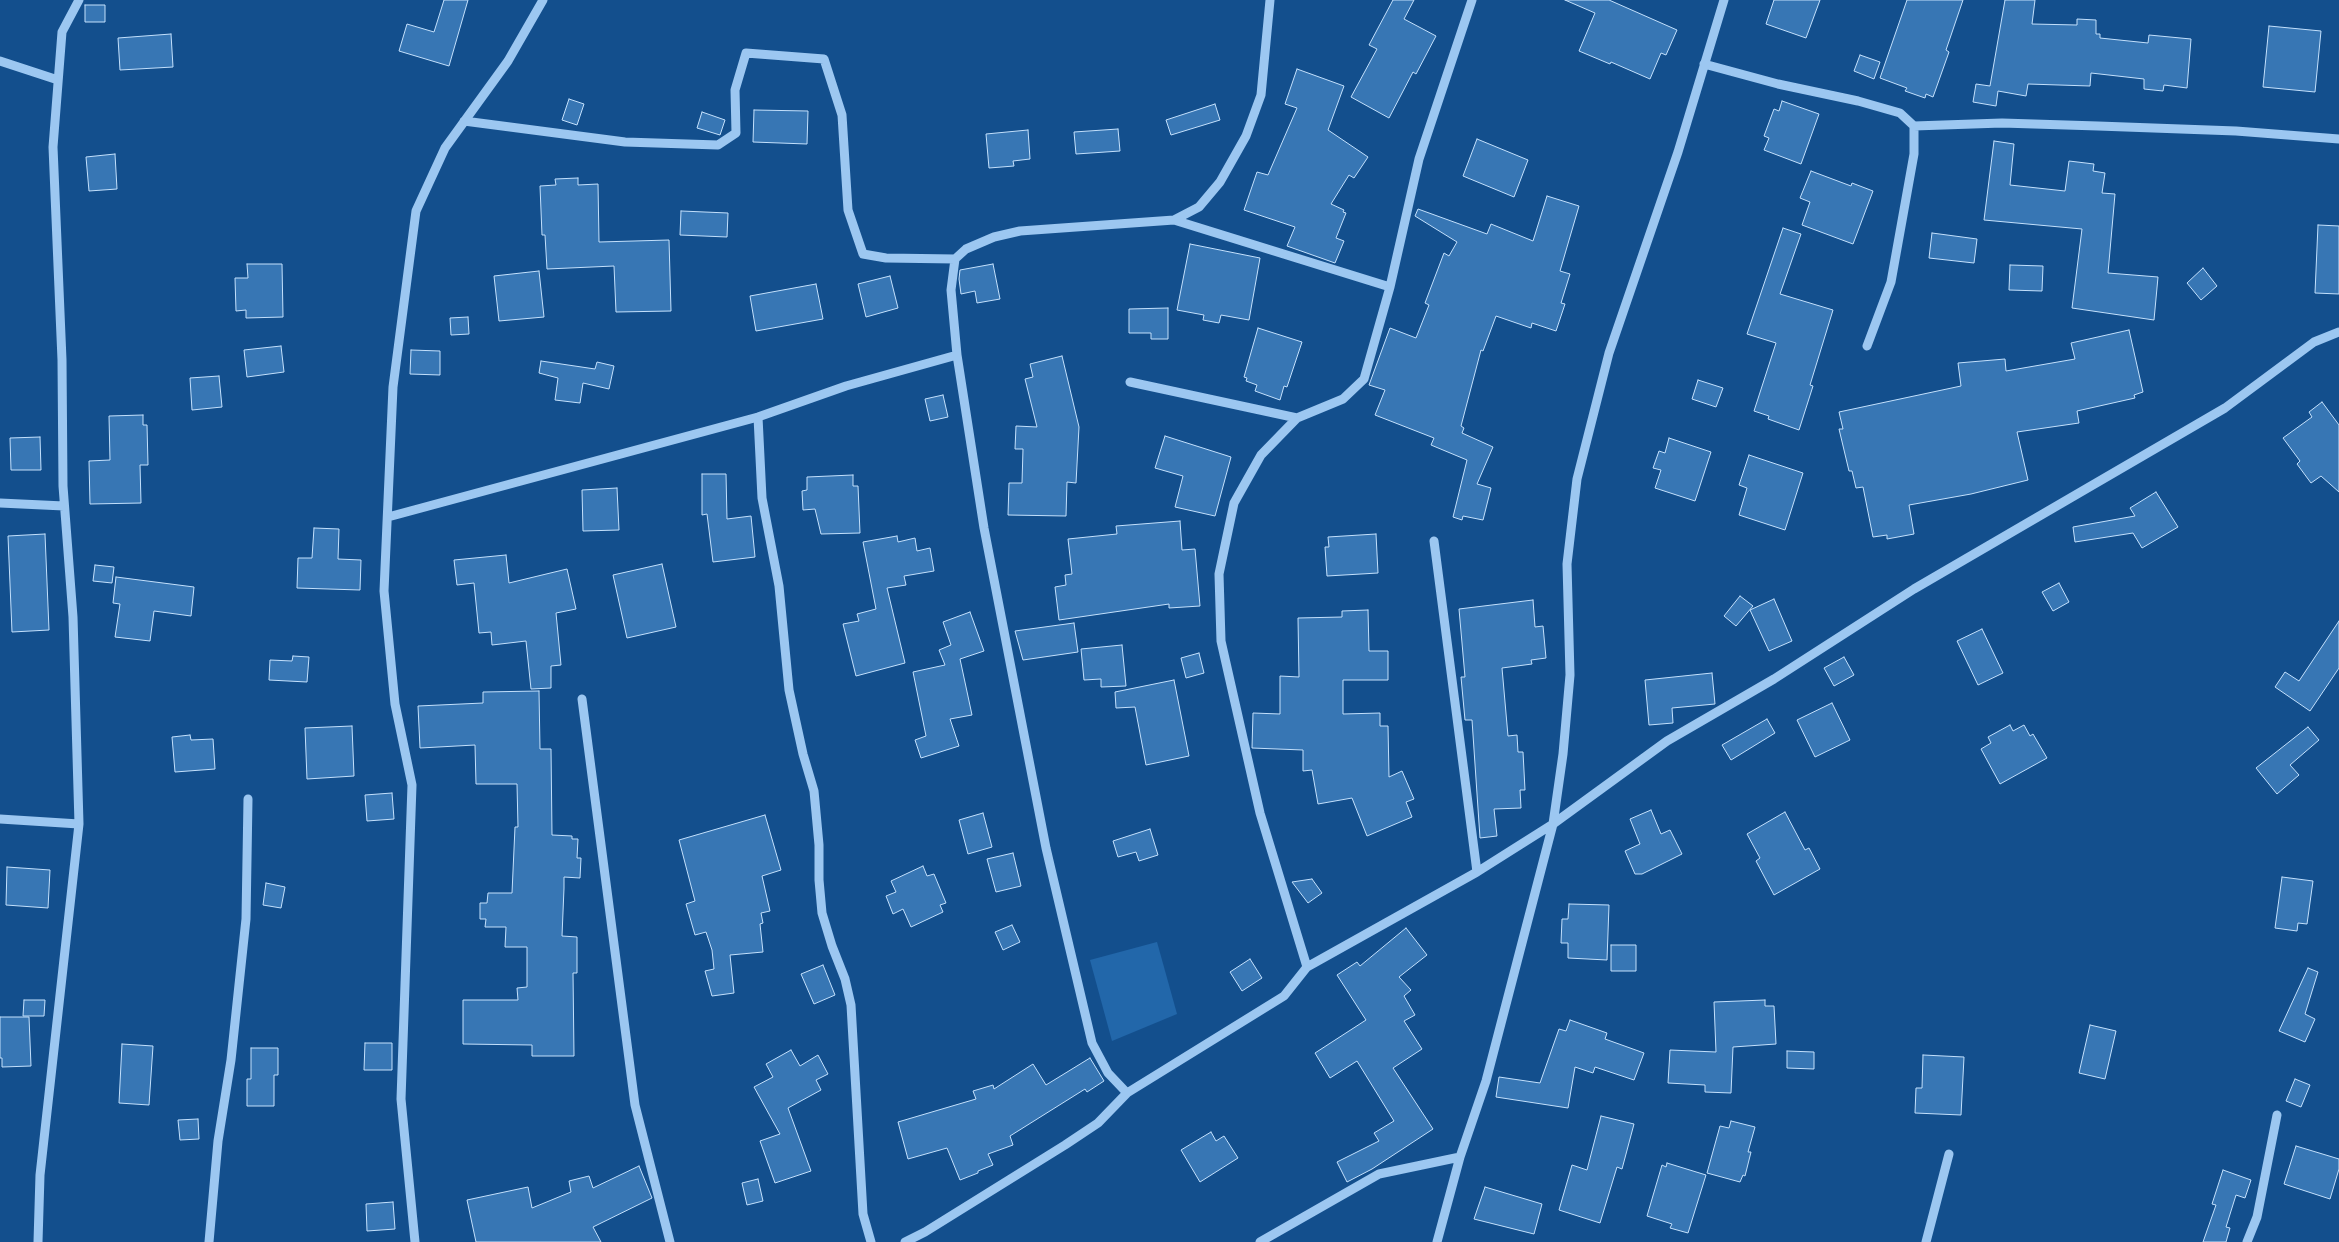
<!DOCTYPE html>
<html>
<head>
<meta charset="utf-8">
<style>
	body { margin:0 }
	canvas { display:block; background:#134f8d }
</style>
</head>
<body>
<canvas width="2339" height="1242"></canvas>
<script>
const c = document.querySelector('canvas').getContext('2d');
c.lineJoin = 'round';
function fill(path, color) { c.fillStyle = color; c.fill(path, 'evenodd'); }
const toPath = rows => new Path2D(rows.map(r => 'M' + r).join(''));
function strokePath(path, color, width, dash) { c.strokeStyle = color; c.lineWidth = width; c.lineCap = dash ? 'butt' : 'round'; c.setLineDash(dash || []); c.stroke(path); }
fill(toPath([
	[1157,942,1177,1014,1112,1041,1090,960]
]), '#2267aa');
const building = toPath([
	[444,0,468,0,449,66,399,51,407,24,434,32,444,0],
	[1393,0,1414,0,1404,19,1436,36,1416,74,1413,72,1389,118,1351,97,1377,49,1369,45,1393,0],
	[1565,0,1609,0,1677,30,1666,55,1661,53,1650,79,1611,62,1610,64,1579,51,1595,13,1565,0],
	[1774,0,1820,0,1806,38,1766,24,1774,0],
	[1907,0,1963,0,1946,50,1949,52,1933,97,1926,94,1925,98,1905,91,1907,88,1880,78,1907,0],
	[2005,0,2035,0,2032,24,2077,25,2077,19,2096,20,2096,34,2100,34,2100,38,2148,43,2149,35,2191,39,2187,88,2164,85,2163,91,2144,89,2144,79,2091,73,2090,86,2028,84,2026,96,1998,91,1996,106,1973,102,1976,84,1990,86,2005,0],
	[85,5,105,5,105,22,85,22,85,5],
	[2269,26,2321,31,2315,92,2263,87,2269,26],
	[171,34,173,67,120,70,118,38,171,34],
	[1860,55,1880,62,1874,79,1854,71,1860,55],
	[1297,69,1344,86,1328,130,1368,157,1354,178,1349,175,1331,204,1344,210,1343,212,1346,213,1336,238,1344,241,1335,263,1287,246,1295,227,1244,210,1257,172,1268,175,1297,108,1285,104,1297,69],
	[569,99,584,104,577,125,562,120,569,99],
	[1782,101,1819,114,1801,164,1764,150,1769,138,1764,136,1774,109,1779,111,1782,101],
	[1215,104,1220,120,1171,135,1166,120,1215,104],
	[754,110,808,111,807,144,753,142,754,110],
	[702,112,725,120,720,135,697,128,702,112],
	[1118,129,1120,151,1076,154,1074,132,1118,129],
	[1028,130,1030,159,1013,161,1014,166,989,168,986,134,1028,130],
	[1477,139,1528,160,1514,197,1463,176,1477,139],
	[1994,141,2014,144,2010,185,2065,191,2069,161,2094,164,2093,171,2105,173,2102,193,2115,194,2108,273,2158,277,2154,320,2072,308,2082,229,1984,220,1994,141],
	[115,154,117,189,89,191,86,157,115,154],
	[1811,171,1851,186,1852,183,1873,191,1853,244,1802,225,1810,202,1800,198,1811,171],
	[578,178,578,185,598,184,599,242,669,240,671,311,616,312,614,266,547,269,545,235,542,235,540,186,556,185,555,179,578,178],
	[1547,196,1579,206,1560,271,1570,274,1561,303,1565,304,1556,331,1532,323,1531,328,1496,316,1483,351,1481,350,1461,426,1464,428,1462,433,1493,447,1477,484,1491,488,1483,520,1463,516,1462,520,1453,517,1467,460,1431,445,1434,438,1375,415,1385,390,1369,385,1390,328,1416,338,1429,305,1425,303,1444,253,1449,256,1457,242,1415,216,1418,209,1487,234,1491,224,1533,241,1547,196],
	[681,211,728,213,727,237,680,235,681,211],
	[2318,225,2339,226,2339,294,2315,293,2318,225],
	[1783,228,1801,234,1780,294,1833,310,1810,385,1813,386,1799,430,1768,419,1769,416,1754,411,1776,343,1747,334,1783,228],
	[1932,233,1977,239,1974,263,1929,258,1932,233],
	[1190,244,1260,258,1249,320,1221,315,1219,323,1203,320,1204,315,1177,310,1190,244],
	[247,264,282,264,283,317,246,318,246,310,236,311,235,278,248,278,247,264],
	[993,264,1000,299,977,303,975,291,961,294,959,279,960,270,993,264],
	[2010,265,2043,266,2042,291,2009,290,2010,265],
	[2203,268,2217,286,2201,300,2187,283,2203,268],
	[539,271,544,317,499,321,494,276,539,271],
	[890,276,898,308,866,317,858,284,890,276],
	[816,284,823,319,756,331,750,296,816,284],
	[1168,308,1168,339,1151,339,1151,333,1129,333,1129,309,1168,308],
	[468,317,469,334,451,335,450,318,468,317],
	[1258,328,1302,342,1287,387,1284,386,1280,400,1255,391,1257,385,1246,381,1247,378,1244,377,1258,328],
	[2129,330,2143,392,2134,395,2135,398,2077,411,2079,423,2017,432,2028,480,1971,494,1909,505,1914,534,1887,539,1887,535,1873,537,1863,487,1856,488,1852,471,1849,471,1839,429,1843,429,1839,412,1961,386,1958,363,2005,359,2006,371,2075,359,2071,343,2129,330],
	[281,346,284,372,247,377,244,350,281,346],
	[411,350,440,351,440,375,410,374,411,350],
	[1062,356,1079,427,1076,483,1067,482,1066,516,1008,515,1009,483,1022,483,1023,449,1015,449,1016,426,1037,427,1025,379,1033,377,1030,364,1062,356],
	[541,361,595,369,597,362,614,366,609,389,583,383,580,403,555,400,558,378,539,373,541,361],
	[219,376,222,407,192,410,190,378,219,376],
	[1698,380,1723,388,1716,407,1692,399,1698,380],
	[943,395,948,417,930,421,925,399,943,395],
	[2322,402,2339,425,2339,492,2321,476,2311,483,2297,464,2300,461,2283,438,2312,417,2309,412,2322,402],
	[143,415,143,425,147,425,148,465,140,465,141,503,90,504,89,461,110,460,109,416,143,415],
	[1165,436,1231,457,1215,516,1175,507,1183,476,1155,468,1165,436],
	[40,437,41,470,11,470,10,438,40,437],
	[1669,438,1711,452,1695,501,1655,488,1661,470,1653,468,1659,451,1665,453,1669,438],
	[1749,455,1803,473,1785,530,1739,515,1747,488,1739,485,1749,455],
	[702,474,726,474,727,519,751,516,755,557,713,562,707,514,702,515,702,474],
	[853,475,853,486,858,486,860,533,821,534,815,509,803,510,802,491,807,490,807,477,853,475],
	[617,488,619,530,583,531,582,490,617,488],
	[2156,492,2178,527,2142,548,2133,533,2075,542,2073,527,2135,516,2130,508,2156,492],
	[1180,521,1182,550,1195,549,1200,606,1169,608,1169,604,1059,620,1055,587,1066,585,1065,575,1072,574,1068,539,1117,534,1116,526,1180,521],
	[314,528,339,529,338,559,361,560,360,590,297,588,298,558,312,558,314,528],
	[45,534,49,630,12,632,8,536,45,534],
	[1376,534,1378,573,1327,576,1325,547,1329,547,1328,537,1376,534],
	[897,536,898,542,915,538,917,551,930,548,934,571,904,576,906,585,887,588,905,663,856,676,843,624,859,621,857,614,876,609,863,542,897,536],
	[506,555,509,583,567,569,576,609,556,613,561,665,551,666,551,688,531,689,526,641,492,645,491,632,479,633,474,583,457,585,454,560,506,555],
	[662,564,676,627,627,638,613,575,662,564],
	[95,565,114,567,112,583,93,581,95,565],
	[116,577,194,587,191,616,154,611,150,641,115,637,120,604,113,603,116,577],
	[2059,583,2069,602,2053,611,2042,592,2059,583],
	[1740,596,1753,606,1736,626,1724,616,1740,596],
	[1774,599,1792,641,1769,651,1750,610,1774,599],
	[1533,600,1535,627,1543,626,1546,658,1531,660,1532,664,1502,668,1508,736,1517,735,1518,752,1523,752,1525,790,1520,790,1521,808,1494,809,1497,836,1480,838,1472,720,1465,720,1461,677,1465,677,1459,609,1533,600],
	[1368,610,1369,651,1388,651,1388,680,1343,680,1343,714,1380,713,1380,726,1388,726,1389,777,1402,771,1414,799,1406,802,1412,817,1367,836,1352,798,1318,804,1312,770,1303,771,1303,750,1252,748,1253,713,1280,714,1280,676,1299,677,1298,618,1342,617,1342,611,1368,610],
	[970,612,984,651,960,659,972,715,950,719,959,746,921,758,915,740,926,736,913,672,945,665,939,650,951,645,943,622,970,612],
	[2339,621,2339,668,2310,711,2275,687,2285,672,2299,681,2339,621],
	[1074,623,1078,652,1023,660,1015,631,1074,623],
	[1982,629,2003,673,1978,685,1957,641,1982,629],
	[1122,645,1126,686,1101,687,1101,679,1084,680,1081,649,1122,645],
	[1199,653,1204,673,1186,678,1181,658,1199,653],
	[293,656,309,657,307,682,269,680,270,660,292,661,293,656],
	[1844,657,1854,675,1834,686,1824,668,1844,657],
	[1712,673,1715,704,1672,708,1673,723,1649,725,1645,680,1712,673],
	[1174,680,1189,756,1146,765,1135,707,1116,708,1115,692,1174,680],
	[539,691,540,749,551,749,552,835,572,836,572,839,578,839,577,858,581,858,580,878,564,877,564,888,562,936,577,937,577,973,573,973,574,1056,532,1056,532,1045,463,1044,463,1000,518,1000,517,988,527,987,527,947,505,947,506,927,485,927,486,919,480,919,480,903,487,903,488,893,512,893,515,827,518,827,517,784,476,784,475,745,420,748,418,706,483,703,483,692,539,691],
	[1832,703,1850,740,1815,757,1797,720,1832,703],
	[1767,719,1775,733,1731,760,1722,745,1767,719],
	[2010,725,2013,731,2024,725,2030,736,2033,734,2047,758,2000,784,1981,749,1991,743,1988,737,2010,725],
	[352,726,354,776,307,779,305,728,352,726],
	[2308,727,2319,740,2290,765,2299,775,2277,794,2256,768,2308,727],
	[190,735,191,740,213,739,215,769,175,772,172,737,190,735],
	[392,793,394,819,367,821,365,795,392,793],
	[1651,810,1661,834,1670,830,1682,854,1642,874,1635,874,1625,851,1640,844,1630,819,1651,810],
	[1785,812,1805,850,1809,848,1820,869,1774,895,1756,861,1760,858,1747,834,1785,812],
	[983,813,992,847,968,854,959,820,983,813],
	[765,815,781,870,762,876,770,911,761,913,763,923,760,924,763,952,730,955,734,993,712,996,705,971,714,969,712,950,706,932,695,935,686,904,695,901,679,840,765,815],
	[1150,829,1158,855,1139,861,1136,852,1118,857,1113,841,1150,829],
	[1013,853,1021,886,996,892,987,859,1013,853],
	[923,866,927,876,934,874,946,903,940,905,943,912,911,927,903,909,893,914,886,896,896,892,891,881,923,866],
	[7,867,50,870,48,908,6,905,7,867],
	[2282,877,2313,881,2307,924,2298,923,2297,931,2275,928,2282,877],
	[1312,879,1322,893,1308,903,1292,882,1312,879],
	[266,883,285,887,281,908,263,905,266,883],
	[1569,904,1609,905,1607,960,1568,958,1568,943,1561,943,1562,919,1568,919,1569,904],
	[1012,925,1020,942,1003,950,995,932,1012,925],
	[1406,928,1427,955,1399,977,1411,990,1404,996,1415,1015,1404,1021,1422,1049,1393,1068,1433,1129,1372,1169,1347,1182,1337,1162,1379,1141,1374,1133,1394,1121,1357,1061,1330,1078,1315,1053,1366,1020,1337,975,1357,962,1360,966,1406,928],
	[1611,945,1636,945,1636,971,1611,971,1611,945],
	[1250,959,1262,978,1242,991,1230,972,1250,959],
	[823,965,835,995,814,1004,801,974,823,965],
	[2308,968,2318,972,2305,1014,2315,1019,2305,1042,2279,1031,2308,968],
	[24,1000,45,1000,44,1016,23,1016,24,1000],
	[1765,1000,1765,1006,1774,1006,1776,1044,1733,1047,1731,1093,1705,1092,1705,1085,1668,1083,1670,1050,1716,1052,1714,1002,1765,1000],
	[0,1017,29,1017,31,1066,2,1067,2,1058,0,1058,0,1017],
	[1570,1020,1607,1033,1605,1039,1644,1053,1634,1080,1595,1067,1593,1073,1575,1067,1568,1108,1496,1097,1499,1077,1540,1083,1559,1029,1566,1031,1570,1020],
	[2090,1025,2116,1031,2105,1079,2079,1073,2090,1025],
	[365,1043,392,1043,392,1070,364,1070,365,1043],
	[122,1044,153,1046,149,1105,119,1103,122,1044],
	[251,1048,278,1048,278,1075,274,1075,274,1106,247,1106,247,1079,251,1079,251,1048],
	[791,1050,800,1066,818,1055,828,1074,816,1080,821,1090,788,1108,811,1171,775,1183,760,1141,780,1134,754,1087,773,1077,766,1064,791,1050],
	[1787,1051,1814,1052,1814,1069,1787,1068,1787,1051],
	[1923,1055,1964,1057,1961,1115,1915,1113,1916,1088,1922,1088,1923,1055],
	[1090,1058,1104,1081,1087,1092,1085,1089,1010,1136,1013,1145,988,1154,993,1165,978,1171,978,1173,960,1180,947,1148,908,1159,898,1122,976,1099,973,1091,993,1085,994,1089,1033,1064,1046,1085,1090,1058],
	[2295,1079,2310,1085,2301,1107,2286,1101,2295,1079],
	[1601,1116,1634,1124,1622,1169,1617,1167,1600,1223,1559,1210,1572,1165,1587,1170,1601,1116],
	[198,1119,199,1139,180,1140,178,1120,198,1119],
	[1731,1121,1755,1127,1748,1152,1751,1152,1745,1176,1743,1175,1740,1182,1707,1173,1720,1126,1729,1128,1731,1121],
	[1211,1132,1216,1141,1224,1136,1238,1158,1200,1182,1181,1150,1211,1132],
	[2296,1146,2339,1159,2339,1169,2330,1199,2284,1184,2296,1146],
	[1667,1163,1706,1175,1688,1233,1670,1228,1672,1224,1647,1216,1662,1165,1666,1167,1667,1163],
	[639,1166,652,1198,593,1227,601,1242,476,1242,467,1200,528,1187,532,1208,571,1192,569,1181,589,1176,593,1188,639,1166],
	[2223,1170,2251,1180,2245,1198,2236,1195,2226,1227,2230,1228,2226,1242,2203,1242,2216,1205,2212,1204,2223,1170],
	[758,1179,763,1201,747,1205,742,1183,758,1179],
	[1485,1187,1542,1204,1534,1234,1474,1219,1485,1187],
	[393,1202,395,1229,367,1231,366,1204,393,1202]
]);
fill(building, '#3776b4');
strokePath(building, '#c3e0fc', 1);
strokePath(toPath([
	[0,61,58,80],
	[1704,64,1778,84,1858,101,1900,113,1914,126,1914,154,1891,282,1867,346],
	[464,121,625,142,718,145,736,133,735,90,746,53,824,59,842,115,848,210,863,254,886,258,955,259],
	[1914,126,2002,123,2098,126,2236,131,2339,139],
	[1174,220,1390,287],
	[1130,382,1297,418],
	[758,417,762,498,779,586,789,690,803,754,814,791,819,845,819,880,822,913,832,946,845,979,851,1005,863,1214,871,1242],
	[0,503,64,506],
	[388,517,758,417,846,386,957,355],
	[1434,541,1477,872],
	[582,699,635,1105,670,1242],
	[0,819,79,824],
	[1307,967,1260,813,1221,641,1219,574,1234,503,1261,455,1297,418,1343,399,1364,379,1390,287,1419,159,1472,0],
	[1127,1093,1108,1073,1092,1043,1046,848,984,528,957,355,951,290,955,259,966,249,994,237,1020,231,1174,220,1199,207,1220,182,1246,136,1261,95,1270,0],
	[38,1242,40,1175,79,824,73,617,63,486,62,360,53,147,62,32,79,0],
	[209,1242,218,1141,231,1060,246,919,248,799],
	[415,1242,401,1099,412,785,395,704,384,591,393,387,416,211,445,148,508,61,543,0],
	[905,1242,925,1232,1065,1145,1098,1123,1127,1093,1284,996,1307,967,1477,872,1553,824,1667,741,1774,679,1914,589,2225,408,2314,342,2339,332],
	[1260,1242,1379,1174,1460,1157],
	[1437,1242,1460,1157,1486,1081,1553,824,1563,754,1570,675,1567,564,1577,479,1609,353,1678,152,1724,0],
	[1926,1242,1949,1154],
	[2247,1242,2257,1217,2277,1115]
]), '#9cc7f1', 9);
</script>
</body>
</html>
